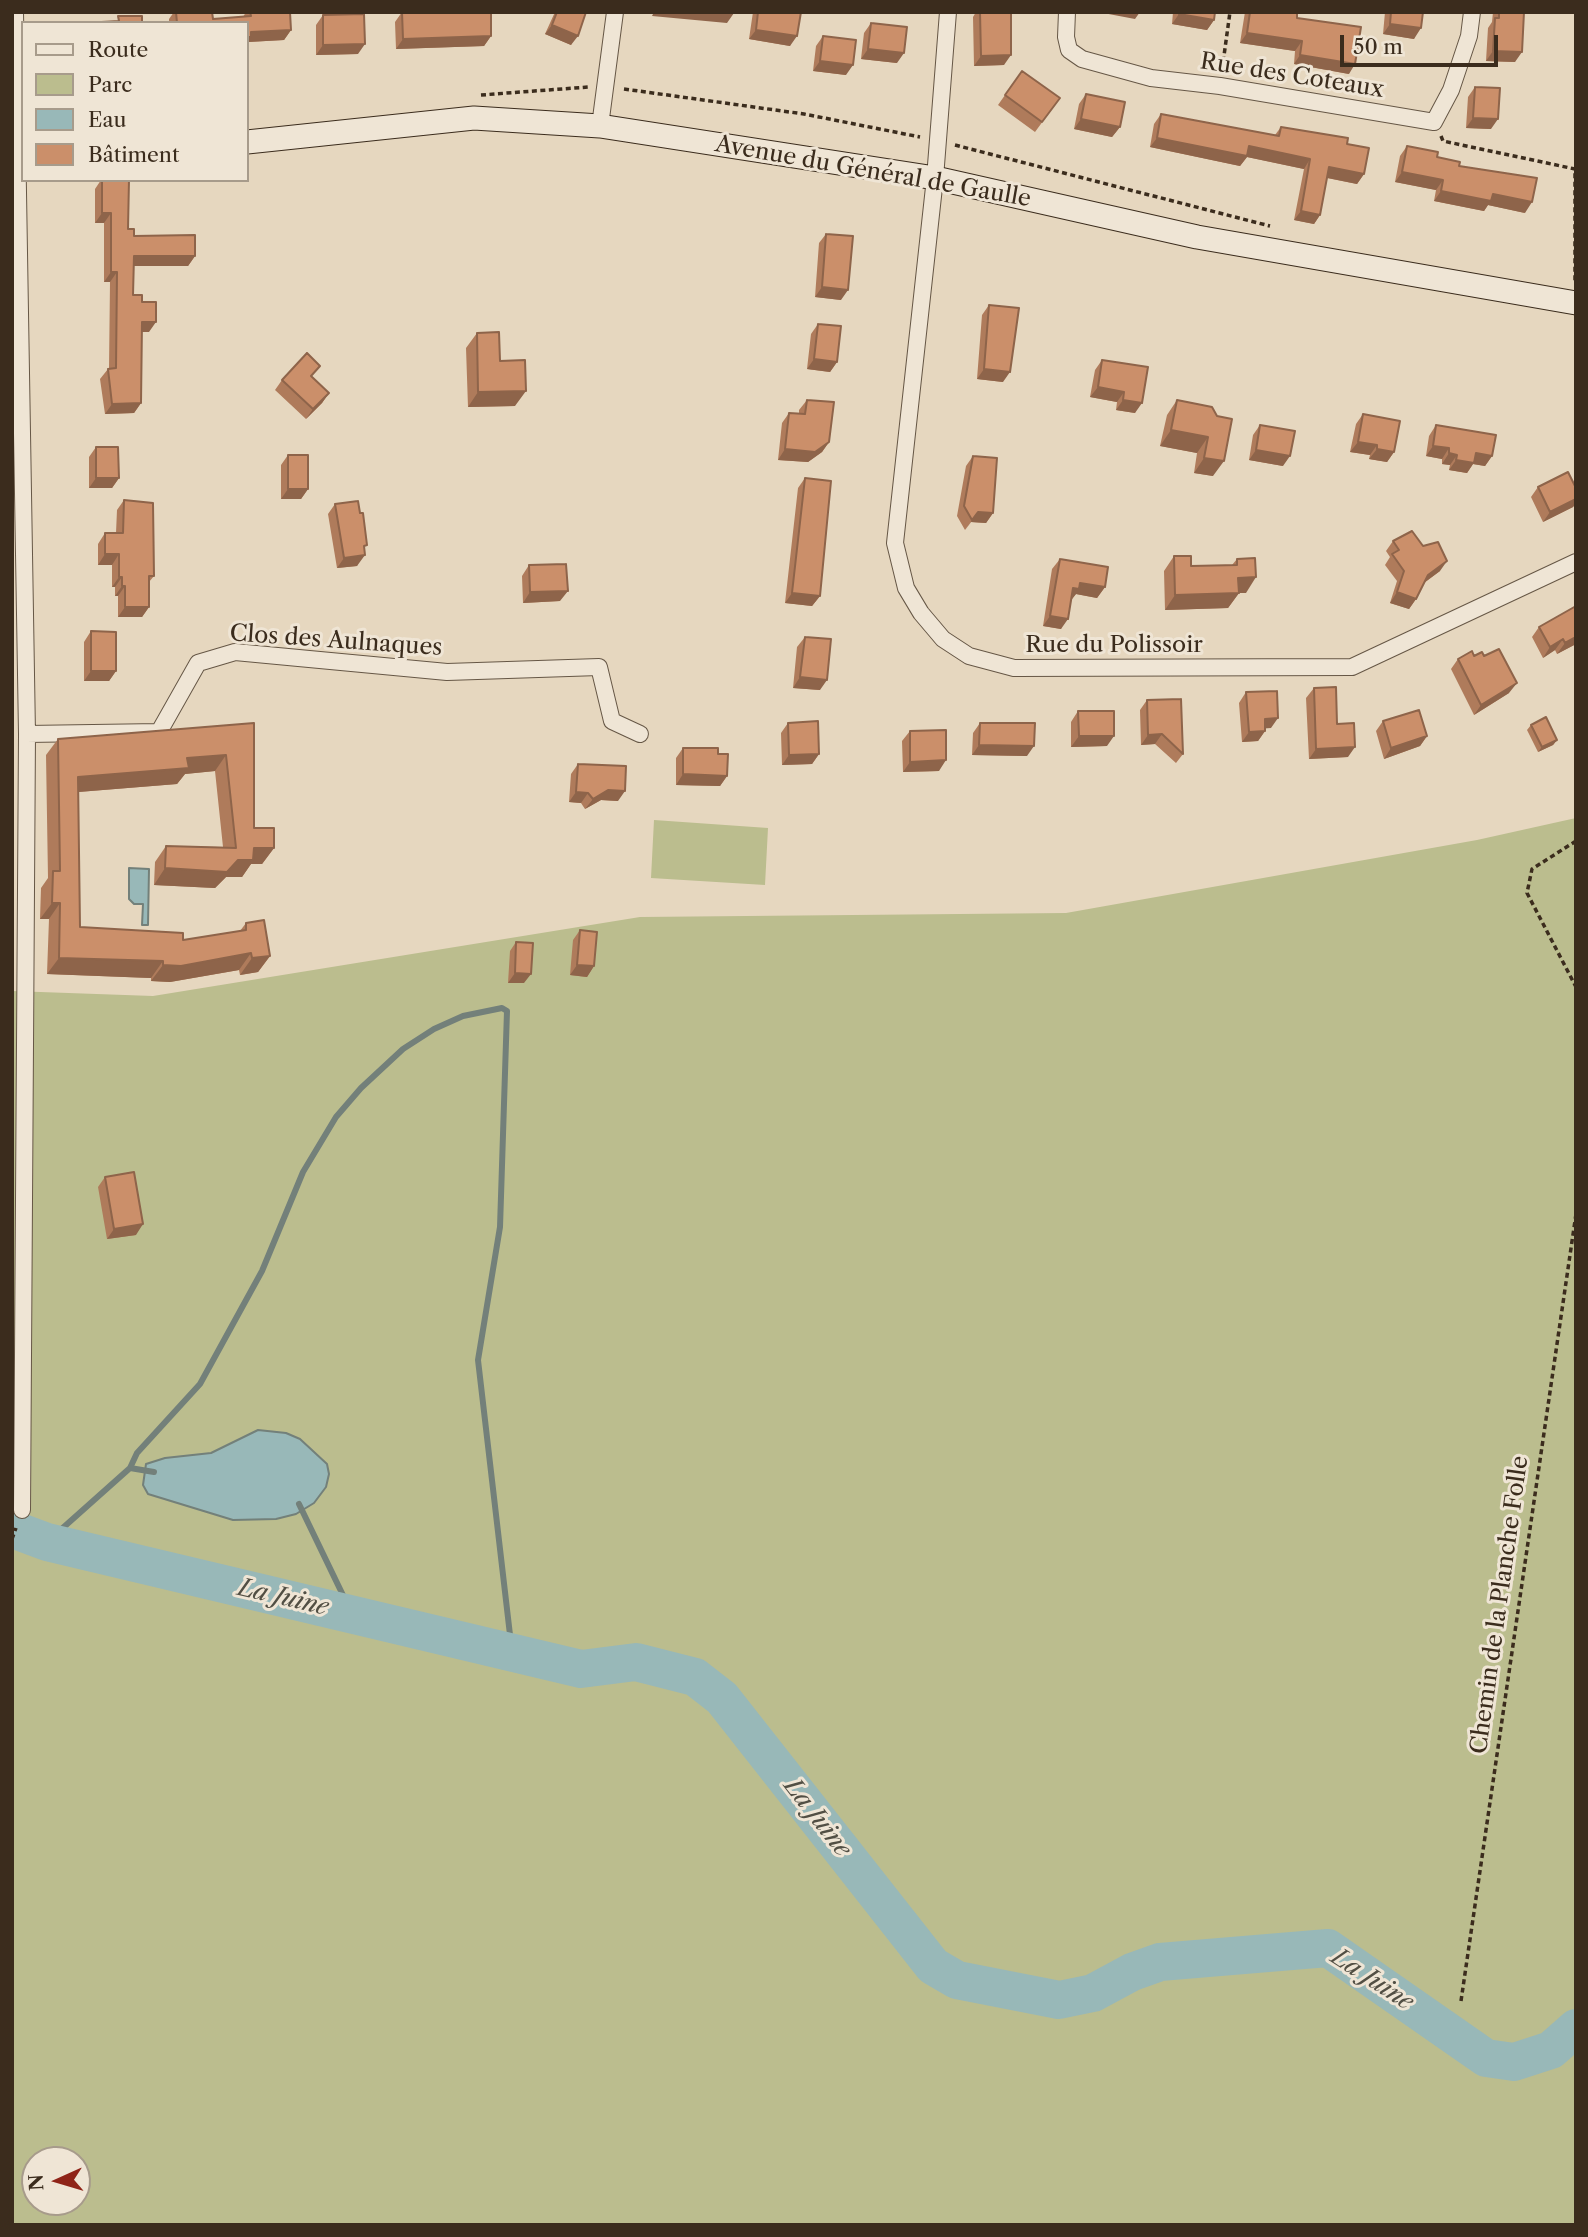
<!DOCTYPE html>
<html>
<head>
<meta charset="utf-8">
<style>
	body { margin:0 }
	#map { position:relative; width:1588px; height:2237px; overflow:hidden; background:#e6d7bf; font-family:"Libre Caslon Text",serif }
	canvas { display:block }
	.frame { position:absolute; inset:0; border:14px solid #3b2c1d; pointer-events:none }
	.legend { position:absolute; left:21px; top:21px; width:228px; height:161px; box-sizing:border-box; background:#efe5d5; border:2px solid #a79b8b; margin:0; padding:9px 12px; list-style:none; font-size:21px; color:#3b2c1d }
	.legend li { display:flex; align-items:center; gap:14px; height:35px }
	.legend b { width:35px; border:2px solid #a79b8b }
	.north { position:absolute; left:21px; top:2146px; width:70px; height:70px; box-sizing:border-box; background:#efe5d5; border:2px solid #a79b8b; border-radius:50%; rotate:266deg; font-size:19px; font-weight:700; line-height:28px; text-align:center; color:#3b2c1d }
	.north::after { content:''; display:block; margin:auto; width:24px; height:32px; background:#8f2418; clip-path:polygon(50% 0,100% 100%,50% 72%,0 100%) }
	.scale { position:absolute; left:1340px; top:35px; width:158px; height:32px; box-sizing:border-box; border:4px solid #3b2c1d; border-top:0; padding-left:9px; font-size:21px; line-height:24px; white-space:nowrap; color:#3b2c1d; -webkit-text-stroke:5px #efe5d5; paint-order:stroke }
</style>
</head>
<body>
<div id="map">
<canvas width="1588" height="2237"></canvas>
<div class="frame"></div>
<ul class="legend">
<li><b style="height:9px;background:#efe5d5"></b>Route</li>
<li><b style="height:19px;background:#bbbd8e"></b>Parc</li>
<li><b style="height:19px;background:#98b8b8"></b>Eau</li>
<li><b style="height:19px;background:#cb8f6a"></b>Bâtiment</li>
</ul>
<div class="north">N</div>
<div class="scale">50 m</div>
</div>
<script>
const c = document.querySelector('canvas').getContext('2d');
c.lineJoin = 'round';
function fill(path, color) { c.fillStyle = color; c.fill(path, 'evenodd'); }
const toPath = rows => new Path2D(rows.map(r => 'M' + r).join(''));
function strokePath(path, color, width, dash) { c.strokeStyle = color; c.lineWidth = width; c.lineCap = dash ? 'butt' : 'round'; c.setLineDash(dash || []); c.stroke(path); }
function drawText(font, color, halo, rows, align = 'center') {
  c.font = font + ' "Libre Caslon Text",serif'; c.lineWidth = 6; c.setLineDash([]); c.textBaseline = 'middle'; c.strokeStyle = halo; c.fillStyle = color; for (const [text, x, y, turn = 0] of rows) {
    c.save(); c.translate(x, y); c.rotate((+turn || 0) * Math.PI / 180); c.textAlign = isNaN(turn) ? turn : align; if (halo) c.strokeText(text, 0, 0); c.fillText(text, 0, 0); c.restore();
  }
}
fill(toPath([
	[1576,818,1576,2225,12,2225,12,991,153,996,640,917,1066,913,1477,840],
	[258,1430,286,1433,300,1439,327,1464,329,1474,326,1487,314,1503,296,1514,276,1519,233,1520,143,1485,146,1464,165,1458,211,1453],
	[35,2160,77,2160,77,2202,35,2202],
	[654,820,768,828,765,885,651,878]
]), '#bbbd8e');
const water = toPath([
	[129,868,149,869,148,925,142,925,143,904,134,904,129,899,129,868],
	[258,1430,286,1433,300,1439,327,1464,329,1474,326,1487,314,1503,296,1514,276,1519,233,1520,148,1494,143,1485,146,1464,165,1458,211,1453,258,1430]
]);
fill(water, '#98b8b8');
strokePath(water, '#73807a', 2);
strokePath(toPath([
	[130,1468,154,1472],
	[299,1504,353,1616],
	[47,1542,130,1468,137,1453,200,1384,262,1271,303,1172,336,1117,361,1088,403,1049,434,1029,463,1016,502,1008,507,1011,500,1227,478,1360,512,1652]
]), '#73807a', 6);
strokePath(toPath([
	[12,1529,47,1542,581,1669,636,1662,695,1677,722,1698,933,1966,957,1980,1059,2000,1093,1993,1132,1972,1160,1962,1328,1948,1486,2058,1514,2062,1551,2050,1576,2028]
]), '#98b8b8', 38);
const minor = toPath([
	[15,12,27,734,22,1510],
	[948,12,935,178,895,543,906,588,921,613,943,639,969,656,1014,668,1352,667,1576,562],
	[1067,12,1066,37,1069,50,1082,59,1151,78,1220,86,1434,122,1451,90,1469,36,1472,12],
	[600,126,615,12],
	[27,734,159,732,198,663,235,652,447,672,599,667,612,721,640,734]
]);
const secondary = toPath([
	[247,142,474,118,600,126,935,178,1197,237,1576,303],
	[12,158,23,158]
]);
strokePath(minor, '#665746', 18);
strokePath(secondary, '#3b2c1d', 25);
strokePath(toPath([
	[1222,70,1230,12],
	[624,89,804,114,920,137],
	[481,95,589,87],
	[1441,136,1443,141,1575,169,1575,281],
	[955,145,1270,226],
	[1576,841,1532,869,1527,893,1576,987],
	[12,1539,16,1528],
	[1461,2001,1576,1214]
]), '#3b2c1d', 3.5, [5, 3.5]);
strokePath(minor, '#efe5d5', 16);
strokePath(secondary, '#efe5d5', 23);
fill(toPath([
	[174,12,212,12,213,19,243,17,246,12,290,12,291,30,284,40,248,42,247,23,169,23,169,19],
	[402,12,491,36,484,46,396,49,395,22],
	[555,12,586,12,571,45,545,34],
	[753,12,801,12,790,46,749,39],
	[976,12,1011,12,1004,65,974,66,973,17],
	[1173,12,1215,12,1214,20,1207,30,1172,24],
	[1245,12,1297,12,1297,18,1349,74,1294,64,1295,51,1240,43],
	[1385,12,1423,12,1414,39,1383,34],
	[1493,12,1524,12,1515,62,1486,61,1488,28,1492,22],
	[323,15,358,54,316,55,316,25],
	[871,23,897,63,861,59,864,33],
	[823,36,846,75,813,71,816,46],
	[1022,71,1060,98,1035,132,998,105],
	[1475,87,1491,129,1466,128,1468,97],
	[1086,94,1120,127,1112,137,1074,129,1079,104],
	[1161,114,1275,135,1281,127,1347,144,1364,174,1357,184,1327,178,1320,215,1314,224,1294,220,1304,169,1247,157,1240,166,1150,147,1154,124],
	[1407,146,1459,166,1525,213,1488,205,1484,211,1434,201,1436,190,1395,182,1400,156],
	[101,180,129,180,128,229,134,236,195,256,188,266,134,266,133,295,142,302,149,332,142,332,141,403,134,413,105,414,100,379,108,369,109,369,110,282,104,282,104,223,95,223,95,189],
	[826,234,841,300,815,297,819,243],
	[989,305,1003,382,977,379,982,315],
	[818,324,837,362,830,372,807,369,811,334],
	[477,333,500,361,515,406,468,407,466,348],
	[1102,360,1148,367,1135,413,1116,410,1117,402,1090,397,1095,370],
	[312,377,329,393,322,403,306,419,275,390,282,380],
	[807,400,829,442,822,452,808,462,778,460,782,423,789,413,799,414,799,410],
	[1177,400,1212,407,1213,476,1194,473,1197,453,1160,446,1167,415],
	[1363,414,1394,452,1387,462,1369,459,1370,455,1350,452,1356,424],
	[1260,425,1283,466,1249,460,1253,435],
	[1436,425,1492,456,1485,466,1473,464,1467,473,1449,470,1450,465,1442,464,1442,459,1426,456,1429,436],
	[96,447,119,478,112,488,89,488,89,457],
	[288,455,308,489,301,499,281,499,281,465],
	[973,456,993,513,986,523,971,522,965,530,957,516,966,466],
	[805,478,820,596,812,606,785,603,798,488],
	[1538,487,1576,488,1576,503,1573,507,1543,522,1531,497],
	[124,500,154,576,149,582,149,607,142,617,118,617,118,596,115,596,115,587,112,587,112,565,98,565,98,544,105,533,116,533,117,510],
	[335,504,360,513,364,549,357,566,337,568,328,514],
	[1393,541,1440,571,1424,583,1416,599,1409,609,1390,603,1397,581,1385,565,1390,557,1386,551],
	[1174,556,1191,566,1232,565,1237,559,1246,593,1239,593,1228,608,1165,610,1164,571],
	[1060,559,1105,587,1097,598,1076,594,1072,599,1061,629,1043,626,1052,569],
	[529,565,560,601,523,603,522,576],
	[1576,606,1576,644,1557,654,1555,650,1543,658,1532,637,1539,627],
	[91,631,116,671,109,681,84,681,84,642],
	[805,637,820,690,793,688,797,647],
	[1474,656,1484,656,1509,693,1474,715,1451,669,1458,659],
	[1314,688,1337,724,1348,757,1309,759,1306,698],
	[1246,692,1271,728,1265,728,1265,731,1258,741,1242,742,1239,703],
	[1147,700,1183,754,1176,763,1155,744,1141,745,1140,710],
	[1078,711,1107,746,1071,747,1071,722],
	[1383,721,1427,736,1420,746,1384,759,1376,731],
	[254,723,254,828,274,848,262,864,251,864,242,877,226,877,215,888,154,885,155,862,166,846,223,847,215,771,185,774,177,784,78,792,80,927,183,940,240,931,246,923,270,956,258,972,240,975,239,970,170,982,151,981,151,978,47,974,49,919,40,919,41,888,48,878,46,755,58,739],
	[788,723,819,754,812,764,782,765,781,733],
	[980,723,1027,756,972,755,973,733],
	[1531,725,1557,740,1553,745,1538,752,1527,730],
	[910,731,939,771,903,772,902,741],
	[683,748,718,754,727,776,720,786,676,785,676,758],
	[578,764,618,801,601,800,585,809,581,803,569,802,571,774],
	[580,930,594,966,587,977,570,975,573,940],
	[516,942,524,983,508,983,510,951],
	[105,1177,136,1235,107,1239,98,1187]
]), '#af7b5b');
fill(toPath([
	[654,12,726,12,734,13,727,23,652,16],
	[1098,12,1140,12,1135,19],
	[1179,14,1214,20,1207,30,1172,24],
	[1390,24,1421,28,1414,39,1383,34],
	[552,25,578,36,571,45,545,34],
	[291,30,284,40,248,42,247,44,247,37,251,32],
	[756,30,797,36,790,46,749,39],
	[1247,33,1302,41,1295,51,1240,43],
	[491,36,484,46,396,49,403,39],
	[365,44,358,54,316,55,323,45],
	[868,49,904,53,897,63,861,59],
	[1493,51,1522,52,1515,62,1486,61],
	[1011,55,1004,65,974,66,981,56],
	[1300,55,1355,64,1349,74,1294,64],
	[820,61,853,65,846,75,813,71],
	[1473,118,1498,119,1491,129,1466,128],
	[1081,119,1120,127,1112,137,1074,129],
	[1157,138,1249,146,1310,159,1304,169,1247,157,1240,166,1150,147],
	[1329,167,1364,174,1357,184,1323,177],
	[1402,172,1443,180,1436,190,1395,182],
	[1441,191,1493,194,1532,202,1525,213,1488,205,1484,211,1434,201],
	[1301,211,1320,215,1314,224,1294,220],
	[102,213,111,213,104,223,95,223],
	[134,256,195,256,188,266,127,266],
	[111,272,117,272,110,282,104,282],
	[822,287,848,290,841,300,815,297],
	[142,322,156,322,149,332,135,332],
	[814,359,837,362,830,372,807,369],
	[984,369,1010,372,1003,382,977,379],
	[1098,387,1124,392,1117,402,1090,397],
	[526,391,515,406,468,407,478,392],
	[329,393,322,403,306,419,313,409],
	[1123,400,1142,403,1135,413,1116,410],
	[141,403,134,413,105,414,112,404],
	[1171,430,1208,437,1197,453,1160,446],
	[829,442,822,452,808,462,778,460,785,449],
	[1358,442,1377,445,1370,455,1350,452],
	[1433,446,1449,448,1442,459,1426,456],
	[1377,449,1394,452,1387,462,1369,459],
	[1256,450,1290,456,1283,466,1249,460],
	[1449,453,1457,455,1450,465,1442,464],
	[1476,453,1492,456,1485,466,1473,464,1467,473,1449,470,1456,460],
	[1204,458,1224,461,1213,476,1194,473],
	[96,478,119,478,112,488,89,488],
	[288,489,308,489,301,499,281,499],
	[1576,499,1576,503,1573,507,1543,522,1550,512],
	[978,512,993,513,986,523,971,522,965,530],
	[105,554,119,554,112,565,98,565],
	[365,555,357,566,337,568,344,558],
	[1447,561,1440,571,1421,585,1428,575],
	[119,577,122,577,115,587,112,587],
	[1256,577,1246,593,1228,593,1238,578],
	[1080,583,1105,587,1097,598,1076,594,1072,599,1073,588],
	[122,586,125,586,118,596,115,596],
	[568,591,560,601,523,603,530,592],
	[1397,592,1416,599,1409,609,1390,603],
	[792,593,820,596,812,606,785,603],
	[1239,593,1228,608,1165,610,1175,595],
	[125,607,149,607,142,617,118,617],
	[1050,616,1068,619,1061,629,1043,626],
	[1576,637,1576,644,1557,654,1565,643],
	[1563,639,1555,650,1543,658,1550,647],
	[91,671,116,671,109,681,84,681],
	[800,677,827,680,820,690,793,688],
	[1517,683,1509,693,1474,715,1481,705],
	[1278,718,1271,728,1257,729,1265,719],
	[1265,731,1258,741,1242,742,1249,732],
	[1162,734,1155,744,1141,745,1148,735],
	[1079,736,1114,736,1107,746,1071,747],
	[1427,736,1420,746,1384,759,1391,748],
	[1557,740,1553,745,1538,752,1542,747],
	[979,745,1034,746,1027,756,972,755],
	[1355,747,1348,757,1309,759,1316,749],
	[819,754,812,764,782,765,789,755],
	[226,755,215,771,185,774,177,784,66,793,78,777,187,758],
	[946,760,939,771,903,772,910,762],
	[683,774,727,776,720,786,676,785],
	[608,790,625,791,618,801,601,800,585,809,593,799],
	[576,792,588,793,581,803,569,802],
	[254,848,274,848,262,864,251,864,242,877,226,877,215,888,154,885,165,868,238,860],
	[52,903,60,903,49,919,40,919],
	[251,953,239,970,170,982,151,981,163,965],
	[270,956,258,972,240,975,252,958],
	[59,958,163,961,151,978,47,974],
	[577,965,594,966,587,977,570,975],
	[515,973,531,974,524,983,508,983],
	[143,1224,136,1235,107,1239,114,1229]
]), '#8e644a');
const building = toPath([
	[176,12,212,12,213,19,251,16,250,12,290,12,291,30,251,32,251,37,247,37,247,23,177,23,176,12],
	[402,12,491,12,491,36,403,39,402,12],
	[557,12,586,12,578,36,552,25,557,12],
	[758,12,801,12,797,36,756,30,758,12],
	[980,12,1011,12,1011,55,981,56,980,12],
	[1179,12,1215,12,1214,20,1179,14,1179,12],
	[1250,12,1297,12,1297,18,1361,27,1355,64,1300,55,1302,41,1247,33,1250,12],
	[1391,12,1423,12,1421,28,1390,24,1391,12],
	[1499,12,1524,12,1522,52,1493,51,1495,18,1499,18,1499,12],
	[364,14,365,44,323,45,323,15,364,14],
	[118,16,142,16,142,23,84,23,119,21,118,16],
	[871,23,907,27,904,53,868,49,871,23],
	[823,36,856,40,853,65,820,61,823,36],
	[1022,71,1060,98,1042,122,1005,95,1022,71],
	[1475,87,1500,88,1498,119,1473,118,1475,87],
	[1086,94,1125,102,1120,127,1081,119,1086,94],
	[1161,114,1279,136,1281,127,1348,138,1347,144,1369,148,1364,174,1329,167,1320,215,1301,211,1310,159,1249,146,1247,156,1157,138,1161,114],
	[1407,146,1438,152,1437,157,1460,162,1459,166,1537,178,1532,202,1493,194,1491,201,1441,191,1443,180,1402,172,1407,146],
	[102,180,129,180,128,229,134,229,134,236,195,235,195,256,134,256,133,295,142,295,142,302,156,302,156,322,142,322,141,403,112,404,108,369,116,368,117,272,111,272,111,213,102,213,102,180],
	[826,234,853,236,848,290,822,287,826,234],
	[989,305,1019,308,1010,372,984,369,989,305],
	[818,324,841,326,837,362,814,359,818,324],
	[499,332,500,361,525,360,526,391,478,392,477,333,499,332],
	[307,353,320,366,311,376,329,393,313,409,282,380,307,353],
	[1102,360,1148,367,1142,403,1123,400,1124,392,1098,387,1102,360],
	[807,400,834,402,829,442,815,452,785,449,789,413,805,414,807,400],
	[1177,400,1212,407,1217,416,1232,419,1224,461,1204,458,1208,437,1171,430,1177,400],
	[1363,414,1400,421,1394,452,1377,449,1377,445,1358,442,1363,414],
	[1260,425,1295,431,1290,456,1256,450,1260,425],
	[1436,425,1496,435,1492,456,1476,453,1474,463,1456,460,1457,455,1449,453,1449,448,1433,446,1436,425],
	[96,447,118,447,119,478,96,478,96,447],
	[288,455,308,455,308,489,288,489,288,455],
	[973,456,997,458,993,513,978,512,972,520,964,506,973,456],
	[1568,472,1576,488,1576,499,1550,512,1538,487,1568,472],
	[805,478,831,481,820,596,792,593,805,478],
	[124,500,153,503,154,576,149,576,149,607,125,607,125,586,122,586,122,577,119,577,119,554,105,554,105,533,123,533,124,500],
	[358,501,360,513,363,513,367,545,364,546,365,555,344,558,335,504,358,501],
	[1412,531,1423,546,1438,542,1447,561,1428,575,1416,599,1397,592,1404,571,1392,554,1399,550,1393,541,1412,531],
	[1174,556,1191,556,1191,566,1237,565,1237,559,1255,558,1256,577,1238,578,1239,593,1175,595,1174,556],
	[1060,559,1108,567,1105,587,1080,583,1079,589,1073,588,1068,619,1050,616,1060,559],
	[566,564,568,591,530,592,529,565,566,564],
	[1576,606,1576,637,1565,643,1563,639,1550,647,1539,627,1576,606],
	[91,631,116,632,116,671,91,671,91,631],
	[805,637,831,639,827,680,800,677,805,637],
	[1499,649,1517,683,1481,705,1458,659,1472,651,1474,656,1482,652,1484,656,1499,649],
	[1336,687,1337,724,1354,723,1355,747,1316,749,1314,688,1336,687],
	[1277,691,1278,718,1265,719,1265,731,1249,732,1246,692,1277,691],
	[1181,699,1183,754,1162,734,1148,735,1147,700,1181,699],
	[1419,710,1427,736,1391,748,1383,721,1419,710],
	[1078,711,1114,711,1114,736,1079,736,1078,711],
	[1546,717,1557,740,1542,747,1531,725,1546,717],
	[818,721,819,754,789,755,788,723,818,721],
	[254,723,254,828,274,828,274,848,254,848,253,860,238,860,227,872,165,868,166,846,236,848,226,755,187,758,189,768,78,777,80,927,183,933,183,940,246,930,246,923,264,920,270,956,252,958,251,953,181,966,163,965,163,961,59,958,60,903,52,903,53,871,60,871,58,739,254,723],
	[980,723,1035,723,1034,746,979,745,980,723],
	[946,730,946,760,910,762,910,731,946,730],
	[683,748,718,748,718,754,728,754,727,776,683,774,683,748],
	[578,764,626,766,625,791,608,790,593,799,588,793,576,792,578,764],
	[580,930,597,932,594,966,577,965,580,930],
	[516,942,533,943,531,974,515,973,516,942],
	[134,1172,143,1224,114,1229,105,1177,134,1172]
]);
fill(building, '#cb8f6a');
strokePath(building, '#8e644a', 2);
drawText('23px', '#3b2c1d', '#efe5d5', [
	["Rue des Coteaux",1292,76,9],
	["Avenue du Général de Gaulle",873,172,10],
	["Clos des Aulnaques",336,641,4],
	["Rue du Polissoir",1114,645],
	["Chemin de la Planche Folle",1500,1605,-82]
]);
drawText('italic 24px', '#524f44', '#efe5d5', [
	["La Juine",283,1598,13],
	["La Juine",817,1818,52],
	["La Juine",1372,1980,33]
]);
</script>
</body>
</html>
